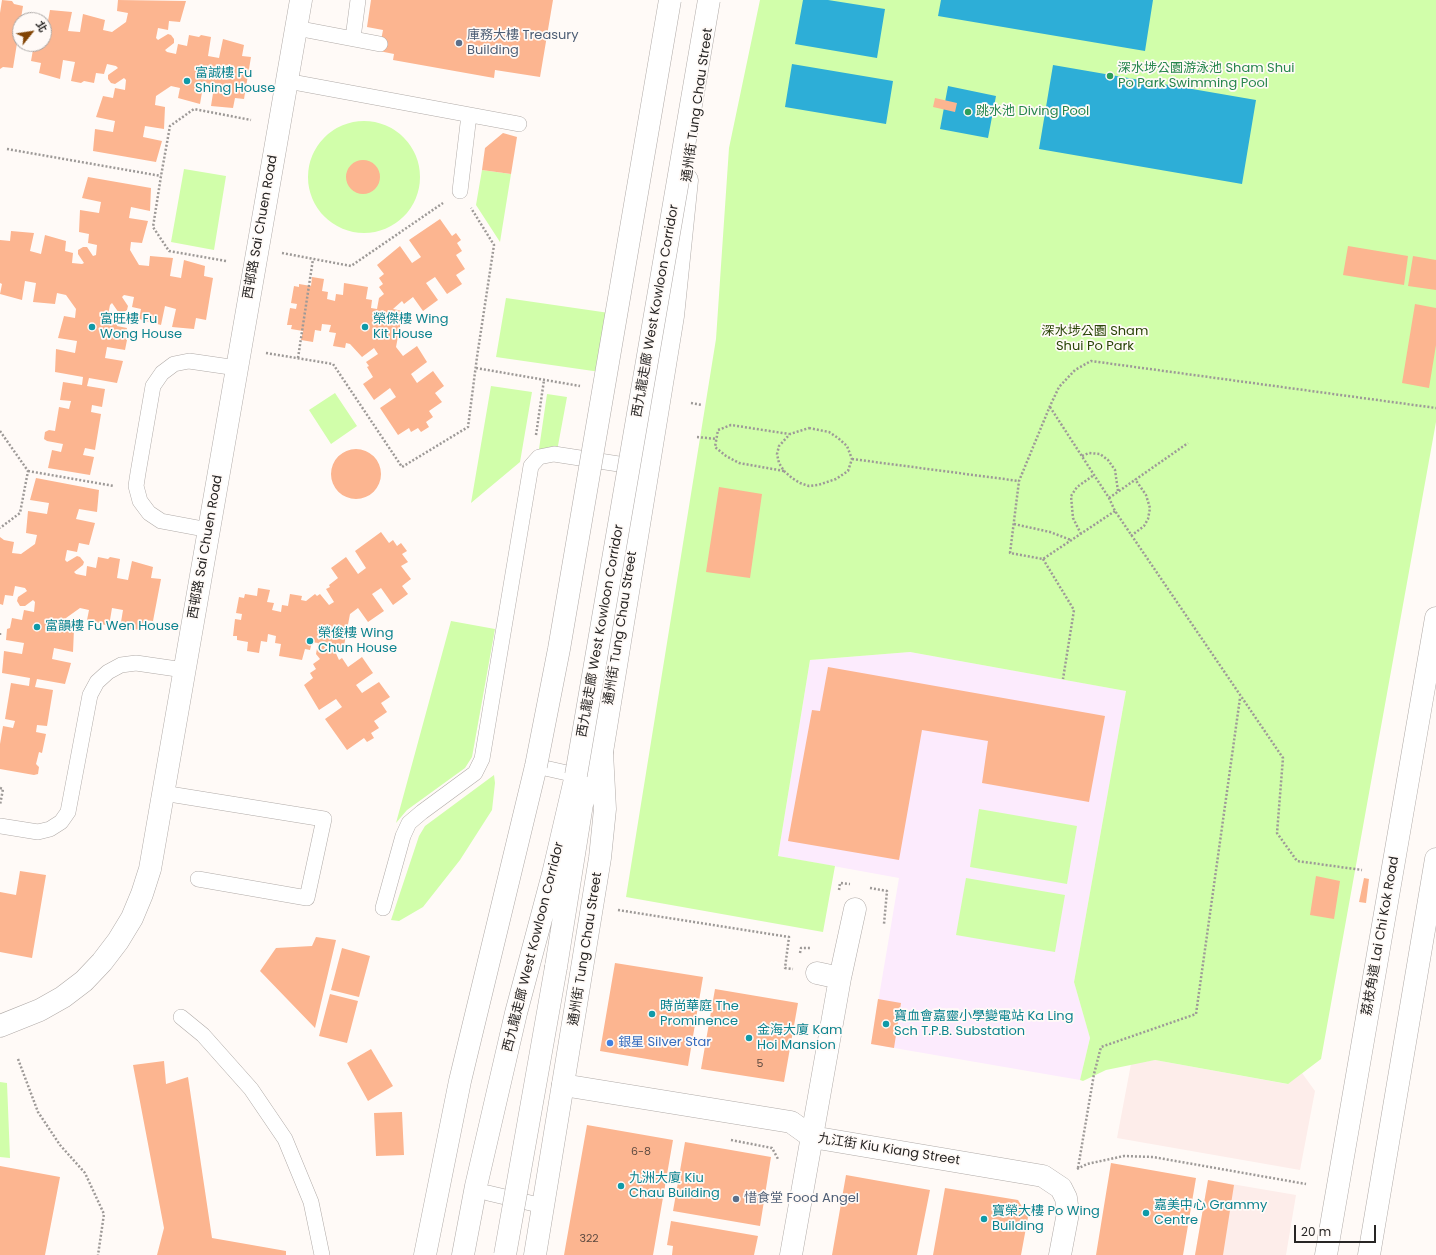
<!DOCTYPE html>
<html>
<head>
<meta charset="utf-8">
<style>
	body { margin:0 }
	#map { position:relative; width:1436px; height:1255px; overflow:hidden; background:#fffaf7; font-family:Poppins,"Noto Sans TC",sans-serif }
	canvas { display:block }
	.north { position:absolute; left:12px; top:12px; width:40px; height:40px; box-sizing:border-box; background:#fffaf7; border:1px solid #a9a5a3; border-radius:50%; rotate:60deg; font-size:11px; font-weight:700; line-height:16px; text-align:center; color:#282625 }
	.north::after { content:''; display:block; margin:auto; width:14px; height:18px; background:#824404; clip-path:polygon(50% 0,100% 100%,50% 72%,0 100%) }
	.scale { position:absolute; left:1294px; top:1225px; width:82px; height:18px; box-sizing:border-box; border:2px solid #282625; border-top:0; padding-left:5px; font-size:12px; line-height:14px; white-space:nowrap; color:#282625; -webkit-text-stroke:3px #fffaf7; paint-order:stroke }
</style>
</head>
<body>
<div id="map">
<canvas width="1436" height="1255"></canvas>
<div class="north">北</div>
<div class="scale">20 m</div>
</div>
<script>
const c = document.querySelector('canvas').getContext('2d');
c.lineJoin = 'round';
function fill(path, color) { c.fillStyle = color; c.fill(path, 'evenodd'); }
const toPath = rows => new Path2D(rows.map(r => 'M' + r).join(''));
function strokePath(path, color, width, dash) { c.strokeStyle = color; c.lineWidth = width; c.lineCap = dash ? 'butt' : 'round'; c.setLineDash(dash || []); c.stroke(path); }
function drawText(font, color, halo, rows, align = 'center') {
  c.font = font + ' Poppins,"Noto Sans TC",sans-serif'; c.lineWidth = 3.5; c.setLineDash([]); c.textBaseline = 'middle'; c.strokeStyle = halo; c.fillStyle = color; for (const [text, x, y, turn = 0] of rows) {
    c.save(); c.translate(x, y); c.rotate((+turn || 0) * Math.PI / 180); c.textAlign = isNaN(turn) ? turn : align; if (halo) c.strokeText(text, 0, 0); c.fillText(text, 0, 0); c.restore();
  }
}
fill(toPath([
	[1155,1060,1287,1084,1302,1073,1315,1091,1300,1170,1117,1138,1131,1064],
	[1208,1180,1296,1195,1286,1255,1195,1255]
]), '#fdedea');
fill(toPath([
	[910,652,1126,691,1074,982,1090,1038,1080,1080,871,1044,899,878,778,856,810,660]
]), '#fcebfd');
fill(toPath([
	[760,0,1436,0,1436,422,1321,1059,1288,1084,1155,1060,1106,1070,1083,1081,1080,1080,1090,1038,1074,982,1126,691,910,652,810,660,778,856,835,866,823,932,626,897,716,339,729,148],
	'308 177a56 56 0 1 1 112 0a56 56 0 1 1-112 0Z',
	[184,169,226,176,214,250,171,242],
	[482,170,511,174,500,242,476,205],
	[506,298,623,315,614,374,496,357],
	[491,386,532,392,520,462,471,503],
	[335,393,357,426,331,444,309,410],
	[547,394,567,397,557,451,539,449],
	[451,621,495,629,472,757,465,768,407,810,396,823],
	[494,775,495,783,492,810,460,860,423,907,399,921,391,920,419,836,425,826],
	[979,809,1077,826,1067,884,970,867],
	[966,878,1065,895,1055,952,956,935],
	[0,1082,7,1083,10,1158,0,1157]
]), '#d1feaa');
fill(toPath([
	[803,0,828,0,885,9,877,58,795,44],
	[941,0,1153,0,1145,51,938,16],
	[792,64,893,81,886,124,785,107],
	[1053,65,1256,100,1242,184,1039,149],
	[948,86,996,96,988,138,940,129]
]), '#2daed7');
fill(toPath([
	[2,0,12,1,14,4,23,6,13,68,3,67,0,69,0,13],
	[118,0,186,1,180,22,169,21,168,30,158,28,156,38,158,40,168,34,171,35,174,39,174,43,165,50,167,52,176,54,178,44,187,46,189,35,199,37,201,35,211,37,208,56,219,58,223,39,244,45,242,56,251,57,244,99,235,98,233,108,211,106,214,87,203,86,200,104,178,98,180,88,171,86,156,96,155,105,165,107,164,129,145,126,143,137,162,141,156,162,93,151,95,129,113,132,115,121,96,117,103,96,113,98,115,88,125,90,126,80,124,78,115,84,111,83,108,79,108,75,118,68,116,66,107,64,104,74,96,73,94,83,84,81,81,83,71,81,75,62,63,60,60,79,39,73,41,63,31,61,34,44,44,44,44,20,48,21,50,10,72,12,68,31,80,32,83,14,105,20,103,30,112,32,126,22,128,13,117,11],
	[371,0,553,0,540,77,495,70,494,78,393,60,394,54,379,51,383,30,367,27],
	[935,98,957,103,955,112,933,107],
	[503,133,517,137,511,174,482,170,485,148],
	'346 177a17 17 0 1 1 34 0a17 17 0 1 1-34 0Z',
	[88,177,151,188,150,211,131,207,129,218,148,221,142,243,131,242,130,250,139,265,149,266,150,256,173,258,170,276,181,278,184,260,205,266,204,276,213,278,206,320,196,318,194,329,172,327,176,309,165,306,161,325,139,319,141,309,132,307,134,297,124,295,122,297,128,306,127,310,123,313,119,313,112,303,110,305,108,315,118,317,117,326,127,328,125,338,127,340,125,350,107,347,105,358,123,361,117,383,89,378,87,386,105,389,102,407,92,405,91,412,101,414,95,450,85,448,83,455,94,457,90,475,48,468,52,450,61,452,63,444,47,441,44,439,45,432,49,430,55,431,59,407,69,409,71,401,60,400,63,382,82,385,83,377,55,372,56,349,75,353,77,341,58,338,64,316,75,318,76,309,66,295,57,293,55,304,33,302,36,283,25,281,22,300,0,294,2,284,0,283,0,240,10,241,11,231,34,233,30,251,41,254,45,235,66,241,65,251,73,253,72,263,82,264,84,263,78,254,78,250,83,247,87,247,93,256,96,255,97,245,88,243,89,234,79,232,80,210,99,213,101,202,82,198],
	[440,219,452,236,456,233,461,240,457,243,462,251,456,255,465,269,456,275,462,284,447,294,435,277,426,283,438,300,423,311,413,297,404,304,402,301,393,309,403,311,396,347,403,356,417,346,427,362,411,374,417,383,433,371,444,386,435,393,442,402,429,411,433,417,426,422,429,427,421,432,418,428,411,432,409,428,398,435,380,408,396,397,390,388,374,400,363,384,373,377,367,367,369,366,366,362,378,354,374,348,362,357,350,344,346,343,345,348,333,346,336,333,329,332,331,325,322,324,321,331,315,330,313,342,301,340,303,331,291,329,292,325,287,325,290,308,296,309,297,304,291,303,294,286,299,287,299,284,311,286,312,277,324,279,322,291,328,292,327,299,335,301,336,294,343,295,344,283,368,287,366,299,372,300,371,308,377,309,379,298,384,294,379,287,383,284,379,278,384,274,377,265,400,246,412,263,421,257,409,240],
	[1348,246,1408,256,1404,285,1343,275],
	[1413,256,1436,260,1436,290,1408,286],
	[1415,304,1436,308,1436,345,1429,388,1402,383],
	'331 474a25 25 0 1 1 50 0a25 25 0 1 1-50 0Z',
	[36,478,99,490,97,512,79,509,76,519,95,523,89,545,79,543,77,552,67,550,65,560,67,562,77,556,80,557,84,562,83,565,74,572,76,574,86,576,87,566,96,568,98,557,108,559,110,557,120,559,117,578,128,580,132,561,153,567,151,578,161,579,153,621,144,620,142,630,120,628,123,610,112,608,109,626,87,620,89,610,80,608,66,618,64,627,74,629,73,652,54,648,52,659,71,663,65,684,37,679,35,687,53,690,47,726,37,725,36,732,46,734,42,753,39,752,36,764,39,767,38,774,34,775,0,769,0,744,3,726,13,728,15,721,5,719,11,683,29,686,30,678,2,673,4,651,22,654,24,643,6,640,7,629,10,628,12,618,22,620,24,610,34,612,35,602,33,600,25,606,20,606,17,601,18,597,27,591,25,588,15,586,13,596,5,595,3,605,0,604,0,537,4,540,14,542,12,553,21,554,35,544,37,535,26,533,28,511,47,514,49,503,30,500],
	[719,487,762,494,750,578,706,572],
	[381,532,389,543,393,540,397,546,401,543,407,551,402,554,408,562,401,566,411,579,402,586,408,594,393,605,381,588,372,594,384,611,368,622,358,608,350,614,343,651,334,649,339,660,342,658,348,667,362,657,373,673,356,685,362,693,379,682,390,697,381,703,387,712,374,721,379,728,371,733,374,738,367,742,364,738,347,750,325,719,342,707,336,699,319,710,304,685,313,678,310,673,316,669,313,664,320,659,316,654,318,643,312,642,310,650,305,649,302,660,279,656,281,644,275,643,276,636,268,634,267,642,261,641,259,653,247,651,248,642,237,640,237,636,233,636,235,619,241,620,242,614,236,613,239,597,244,598,245,594,257,596,258,588,270,590,267,602,274,603,272,610,281,612,282,605,288,606,290,594,302,596,301,600,306,601,315,594,317,596,320,594,329,605,334,602,326,589,330,587,329,585,338,578,331,568,346,557,358,574,366,568,355,551],
	[828,667,1105,716,1089,802,982,783,988,741,922,730,899,860,788,841,812,710,820,711],
	[20,871,46,875,32,958,0,952,0,892,16,895],
	[1316,876,1340,881,1334,919,1310,915],
	[1364,878,1369,879,1366,903,1359,902],
	[316,937,336,940,315,1028,260,971,276,948,312,946],
	[342,948,370,956,359,997,331,990],
	[615,963,703,977,688,1066,600,1051],
	[715,989,798,1003,784,1082,701,1069],
	[330,994,358,1001,347,1043,319,1036],
	[878,999,901,1003,894,1048,871,1044],
	[371,1049,393,1086,368,1101,347,1063],
	[164,1061,166,1084,188,1077,212,1238,286,1251,286,1255,157,1255,164,1228,133,1065],
	[402,1112,404,1155,376,1156,374,1113],
	[587,1125,673,1140,653,1255,564,1255],
	[685,1142,771,1157,760,1226,673,1211],
	[1111,1163,1196,1178,1183,1255,1096,1255],
	[0,1166,60,1177,45,1255,0,1255],
	[846,1175,930,1190,917,1255,832,1255],
	[1208,1180,1234,1185,1223,1255,1195,1255],
	[945,1188,1018,1200,1028,1217,1021,1255,933,1255],
	[671,1221,758,1236,754,1255,672,1255,673,1246,667,1245]
]), '#fcb590');
const lane = toPath([
	[296,28,380,44],
	[353,38,358,0],
	[287,81,519,124],
	[460,191,469,115],
	[209,530,161,521,149,513,140,501,136,486,138,473,153,386,162,373,174,364,189,361,237,368],
	[536,766,576,775],
	[163,793,324,819,307,898,198,879],
	[0,826,38,832,50,829,61,822,68,812,90,695,97,682,108,672,121,665,136,663,184,670],
	[383,908,403,836,409,823,422,812,475,773,482,759,531,466,539,457,554,454,638,467],
	[181,1017,203,1035,251,1089,285,1139,311,1202,322,1255],
	[488,1193,543,1206]
]);
const street = toPath([
	[817,973,840,978],
	[0,1026,40,1010,63,997,84,981,102,962,118,941,132,918,142,894,150,869,301,0],
	[563,1085,791,1122,812,1137,1043,1176,1061,1188,1066,1198,1068,1213,1060,1255],
	[791,1255,840,978,855,909]
]);
const secondary = toPath([
	[535,1255,600,858,605,809,602,752,673,316,687,180]
]);
const primary = toPath([
	[1326,1255,1436,618],
	[1369,1255,1436,859]
]);
const highway = toPath([
	[556,967,582,804,602,752],
	[425,1255,460,1081,536,766],
	[463,1255,476,1186,516,1013,553,874,576,775]
]);
strokePath(lane, '#b1aba8', 16);
strokePath(street, '#b1aba8', 23);
strokePath(secondary, '#b1aba8', 23);
strokePath(primary, '#b1aba8', 23);
strokePath(highway, '#b1aba8', 23);
strokePath(toPath([
	[7,149,161,176],
	[282,253,351,266,443,203],
	[226,261,169,251,153,227,161,176,170,126,194,109,251,120],
	[266,353,333,364,402,467,468,427,477,357,494,245,471,208],
	[298,358,313,259],
	[476,368,580,386],
	[691,403,702,405],
	[1050,407,1109,498,1115,511,1283,758,1277,833,1297,861,1362,870],
	[809,428,829,432,838,438,847,446,852,459,848,471,836,479,818,485,809,486,800,483,792,478,784,471,779,463,777,454,779,446,790,434,809,428],
	[0,431,28,471,20,513,0,528],
	[536,435,544,380],
	[697,437,717,439],
	[1082,456,1089,453,1100,454,1108,460,1115,470,1118,491],
	[852,459,1019,481],
	[28,471,114,486],
	[784,471,739,463,726,456,715,447,718,430,731,425,789,434],
	[1109,498,1188,443],
	[1115,511,1043,559,1010,553,1019,481,1050,406,1059,387,1075,370,1091,361,1436,408],
	[1014,524,1050,532,1071,540],
	[1081,534,1073,518,1071,496,1077,487,1094,475],
	[1131,536,1144,526,1148,519,1150,508,1146,495,1135,479],
	[1043,559,1074,610,1063,679],
	[0,633,0,637],
	[0,788,3,789,0,805],
	[870,888,887,891,884,924],
	[839,890,840,883,850,884],
	[618,910,789,937,785,968,793,969],
	[800,953,801,948,811,948],
	[18,1059,38,1112,60,1145,85,1173,104,1214,98,1255],
	[731,1140,772,1148,778,1159],
	[1078,1168,1094,1074,1101,1047,1196,1014,1240,698],
	[1077,1169,1087,1164,1124,1156,1153,1157,1306,1184]
]), '#9d9997', 2.5, [2, 2]);
strokePath(lane, '#fff', 15);
strokePath(street, '#fff', 22);
strokePath(secondary, '#fff', 22);
strokePath(primary, '#fff', 22);
strokePath(highway, '#fff', 22);
const highwayBridge = toPath([
	[536,766,559,649,670,0],
	[576,775,709,0],
	[505,1255,556,967]
]);
strokePath(highwayBridge, '#b1aba8', 23, []);
strokePath(highwayBridge, '#fff', 22);
for (const [x, y, r, color] of [
	[459,43,4,"#5c6f8a"],
	[1110,76,4,"#2e9e5b"],
	[187,81,4,"#0f9aa8"],
	[968,112,4,"#2e9e5b"],
	[92,327,4,"#0f9aa8"],
	[365,327,4,"#0f9aa8"],
	[37,627,4,"#0f9aa8"],
	[310,641,4,"#0f9aa8"],
	[652,1014,4,"#0f9aa8"],
	[886,1024,4,"#0f9aa8"],
	[749,1038,4,"#0f9aa8"],
	[610,1043,4,"#3f7fe0"],
	[621,1186,4,"#0f9aa8"],
	[736,1199,4,"#5c6f8a"],
	[1146,1213,4,"#0f9aa8"],
	[984,1219,4,"#0f9aa8"]
]) { const dot = new Path2D(); dot.arc(x, y, r, 0, 2 * Math.PI); c.fillStyle = color; c.fill(dot); strokePath(dot, '#fffaf7', 1.5); }
drawText('11px', '#5d4a40', null, [
	["5",760,1064],
	["6-8",641,1152],
	["322",589,1239]
]);
drawText('13px', '#4e5e75', '#fffaf7', [
	["庫務大樓 Treasury",467,36],
	["Building",467,51],
	["惜食堂 Food Angel",744,1199]
], 'left');
drawText('13px', '#27864d', '#fffaf7', [
	["深水埗公園游泳池 Sham Shui",1118,69],
	["Po Park Swimming Pool",1118,84],
	["跳水池 Diving Pool",976,112]
], 'left');
drawText('13px', '#0d838f', '#fffaf7', [
	["富誠樓 Fu",195,74],
	["Shing House",195,89],
	["富旺樓 Fu",100,320],
	["Wong House",100,335],
	["榮傑樓 Wing",373,320],
	["Kit House",373,335],
	["富韻樓 Fu Wen House",45,627],
	["榮俊樓 Wing",318,634],
	["Chun House",318,649],
	["時尚華庭 The",660,1007],
	["Prominence",660,1022],
	["寶血會嘉靈小學變電站 Ka Ling",894,1017],
	["Sch T.P.B. Substation",894,1032],
	["金海大廈 Kam",757,1031],
	["Hoi Mansion",757,1046],
	["九洲大廈 Kiu",629,1179],
	["Chau Building",629,1194],
	["嘉美中心 Grammy",1154,1206],
	["Centre",1154,1221],
	["寶榮大樓 Po Wing",992,1212],
	["Building",992,1227]
], 'left');
drawText('13px', '#282625', '#fffaf7', [
	["通州街 Tung Chau Street",698,105,-82],
	["西邨路 Sai Chuen Road",261,227,-80],
	["西九龍走廊 West Kowloon Corridor",656,311,-80],
	["西邨路 Sai Chuen Road",206,547,-80],
	["通州街 Tung Chau Street",621,628,-81],
	["西九龍走廊 West Kowloon Corridor",601,631,-80],
	["荔枝角道 Lai Chi Kok Road",1381,936,-80],
	["西九龍走廊 West Kowloon Corridor",534,947,-76],
	["通州街 Tung Chau Street",586,949,-81],
	["九江街 Kiu Kiang Street",889,1150,9]
]);
drawText('13px', '#294406', '#fffaf7', [
	["深水埗公園 Sham",1095,332],
	["Shui Po Park",1095,347]
]);
drawText('13px', '#366cbe', '#fffaf7', [
	["銀星 Silver Star",618,1043]
], 'left');
</script>
</body>
</html>
